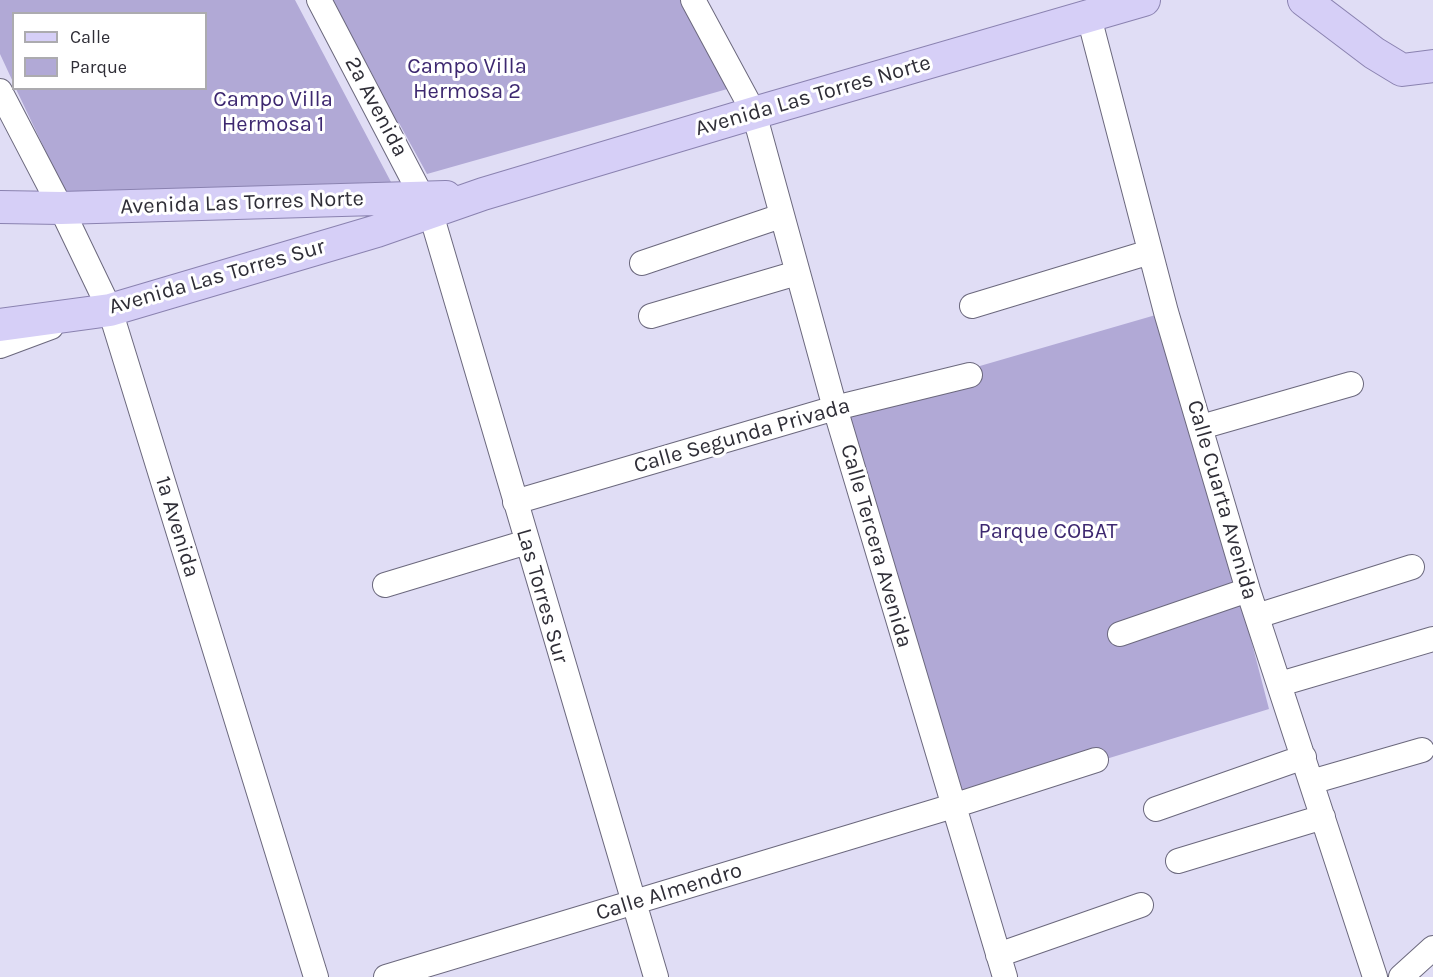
<!DOCTYPE html>
<html>
<head>
<meta charset="utf-8">
<style>
	body { margin:0 }
	#map { position:relative; width:1433px; height:977px; overflow:hidden; background:#e0ddf5; font-family:Karla,sans-serif }
	canvas { display:block }
	.legend { position:absolute; left:12px; top:12px; width:195px; height:78px; box-sizing:border-box; background:#fff; border:2px solid #acabaf; margin:0; padding:8px 10px; list-style:none; font-size:18px; color:#2f2e37 }
	.legend li { display:flex; align-items:center; gap:12px; height:30px }
	.legend b { width:30px; border:2px solid #acabaf }
</style>
</head>
<body>
<div id="map">
<canvas width="1433" height="977"></canvas>
<ul class="legend">
<li><b style="height:8px;background:#d6cff7"></b>Calle</li>
<li><b style="height:16px;background:#b1a9d6"></b>Parque</li>
</ul>
</div>
<script>
const c = document.querySelector('canvas').getContext('2d');
c.lineJoin = 'round';
function fill(path, color) { c.fillStyle = color; c.fill(path, 'evenodd'); }
const toPath = rows => new Path2D(rows.map(r => 'M' + r).join(''));
function strokePath(path, color, width, dash) { c.strokeStyle = color; c.lineWidth = width; c.lineCap = dash ? 'butt' : 'round'; c.setLineDash(dash || []); c.stroke(path); }
function drawText(font, color, halo, rows, align = 'center') {
  c.font = font + ' Karla,sans-serif'; c.lineWidth = 6; c.setLineDash([]); c.textBaseline = 'middle'; c.strokeStyle = halo; c.fillStyle = color; for (const [text, x, y, turn = 0] of rows) {
    c.save(); c.translate(x, y); c.rotate((+turn || 0) * Math.PI / 180); c.textAlign = isNaN(turn) ? turn : align; if (halo) c.strokeText(text, 0, 0); c.fillText(text, 0, 0); c.restore();
  }
}
fill(toPath([
	[0,0,295,0,391,182,65,192,16,89,206,88,206,14,14,14,13,82,0,54],
	[332,0,690,0,738,86,427,174,399,123,393,124,378,85],
	[1166,312,1269,709,953,806,835,408]
]), '#b1a9d6');
const minor = toPath([
	[319,0,431,214,656,977],
	[693,0,754,113,835,408,1005,977],
	[1089,17,1166,312,1248,590,1375,977],
	[0,91,61,208,110,310,316,977],
	[642,263,781,216],
	[972,306,1150,252],
	[651,316,797,273],
	[0,346,51,327],
	[1201,427,1351,384],
	[515,502,835,408,970,375],
	[385,585,527,542],
	[1257,616,1412,567],
	[1120,634,1248,590],
	[1280,684,1433,639],
	[1311,782,1422,750],
	[1156,809,1304,757],
	[1178,861,1323,817],
	[998,955,1141,905],
	[386,977,953,806,1096,760],
	[1401,977,1433,948]
]);
const major = toPath([
	[1304,0,1374,53,1402,70,1433,66],
	[0,207,61,208,446,197],
	[0,325,110,310,377,231,483,194,754,113,1144,0]
]);
strokePath(minor, '#6b687d', 26);
strokePath(major, '#8a82b0', 34);
strokePath(minor, '#fff', 24);
strokePath(major, '#d6cff7', 32);
drawText('22px', '#3d2870', '#fff', [
	["Campo Villa",467,67],
	["Hermosa 2",467,92],
	["Campo Villa",273,100],
	["Hermosa 1",273,125],
	["Parque COBAT",1048,532]
]);
drawText('22px', '#2f2e37', '#fff', [
	["Avenida Las Torres Norte",813,96,-16],
	["2a Avenida",376,107,62],
	["Avenida Las Torres Norte",242,203,-2],
	["Avenida Las Torres Sur",217,277,-16],
	["Calle Segunda Privada",742,436,-16],
	["Calle Cuarta Avenida",1222,500,74],
	["1a Avenida",177,527,73],
	["Calle Tercera Avenida",876,546,74],
	["Las Torres Sur",542,596,74],
	["Calle Almendro",669,892,-17]
]);
</script>
</body>
</html>
